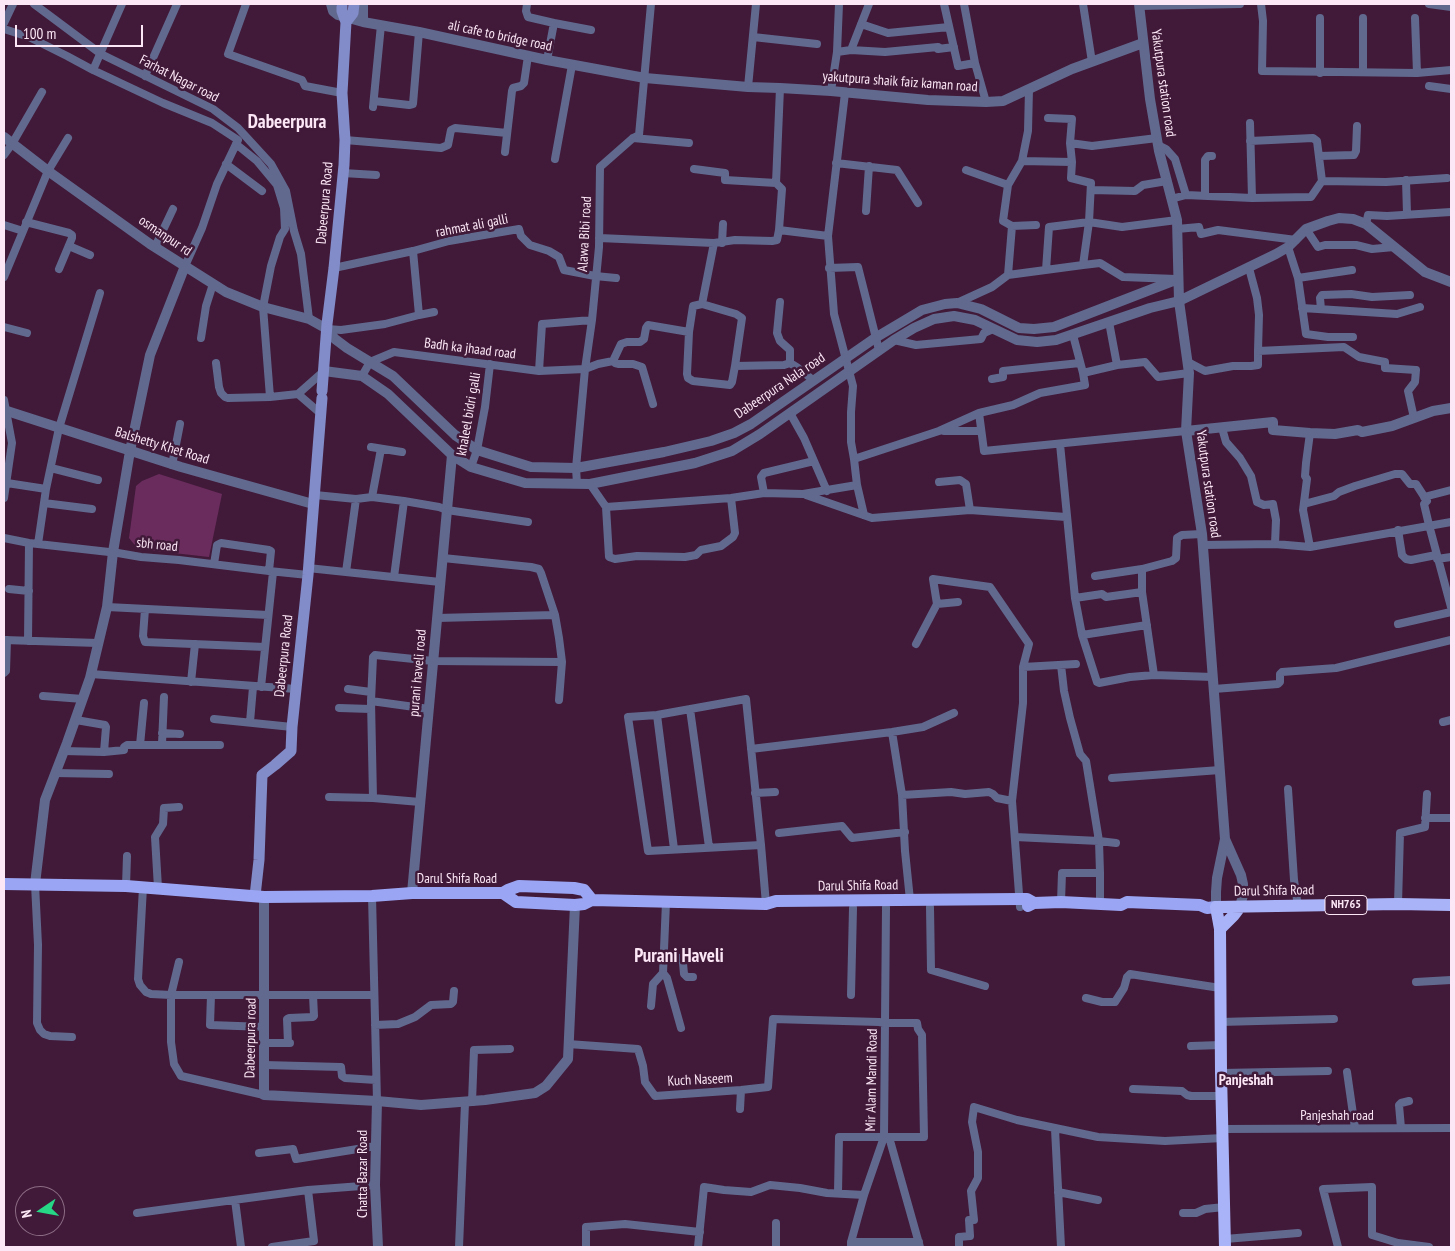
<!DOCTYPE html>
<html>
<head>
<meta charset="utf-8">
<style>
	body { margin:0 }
	#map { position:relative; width:1455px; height:1251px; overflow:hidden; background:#411a39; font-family:"PT Sans Narrow",sans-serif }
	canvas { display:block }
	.frame { position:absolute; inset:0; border:5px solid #fce7f6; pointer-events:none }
	.north { position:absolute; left:15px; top:1186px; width:50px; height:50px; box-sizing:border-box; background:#411a39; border:1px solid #8c6c85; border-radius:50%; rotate:258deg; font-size:14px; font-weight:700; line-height:20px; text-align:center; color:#fce7f6 }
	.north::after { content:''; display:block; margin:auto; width:18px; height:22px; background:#26d886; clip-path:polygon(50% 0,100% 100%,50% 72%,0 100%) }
	.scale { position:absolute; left:15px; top:25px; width:128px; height:22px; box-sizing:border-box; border:2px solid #fce7f6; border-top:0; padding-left:6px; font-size:15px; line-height:18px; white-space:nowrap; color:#fce7f6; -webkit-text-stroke:4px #411a39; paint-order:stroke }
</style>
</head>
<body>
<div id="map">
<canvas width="1455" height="1251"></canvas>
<div class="frame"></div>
<div class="north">N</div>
<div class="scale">100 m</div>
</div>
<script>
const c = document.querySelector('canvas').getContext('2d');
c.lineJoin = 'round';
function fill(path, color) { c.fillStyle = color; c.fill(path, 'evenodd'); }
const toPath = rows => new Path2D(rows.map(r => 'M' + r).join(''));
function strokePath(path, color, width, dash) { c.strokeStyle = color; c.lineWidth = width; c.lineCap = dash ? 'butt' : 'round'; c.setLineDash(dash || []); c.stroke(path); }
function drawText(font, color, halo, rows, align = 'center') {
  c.font = font + ' "PT Sans Narrow",sans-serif'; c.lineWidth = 5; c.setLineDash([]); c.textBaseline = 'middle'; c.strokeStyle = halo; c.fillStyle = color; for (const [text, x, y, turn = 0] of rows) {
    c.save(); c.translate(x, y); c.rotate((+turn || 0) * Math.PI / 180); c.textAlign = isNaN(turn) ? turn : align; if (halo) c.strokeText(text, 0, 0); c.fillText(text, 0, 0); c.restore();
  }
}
fill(toPath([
	[159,474,222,494,209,557,138,549,129,538,136,486,142,481]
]), '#6a2c5d');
strokePath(toPath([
	[34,4,101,54,213,109,238,128,271,164,286,191,294,231,301,254,309,319],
	[246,4,228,54,302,80,305,86,342,93],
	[527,4,526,11,528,17,554,23,547,60],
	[944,4,958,66,975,63,986,102],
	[964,4,975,63],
	[1083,4,1092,62],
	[1261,4,1263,21,1262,71,1417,73,1451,70],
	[1429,4,1451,7],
	[1139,6,1240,4],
	[1320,18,1320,73],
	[1415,18,1417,73],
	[4,23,13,4],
	[554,23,591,30],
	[861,24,888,33,949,27],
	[4,29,29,37,67,56,93,70,163,103,212,123,238,140,217,184,202,228,185,266],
	[753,37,817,44],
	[851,50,885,52,938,47,938,49,954,47],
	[837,52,851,50,869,4],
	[93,70,122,4],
	[1363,72,1363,18],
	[145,76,177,4],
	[1429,86,1451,89],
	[748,87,756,4],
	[780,88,776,183,782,189,779,230,777,240,772,241,735,240,714,243,702,304,693,306,689,332,687,374,688,378,693,381,730,385,732,382,735,366,784,365,790,363,798,368,813,380],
	[831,91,837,52,839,4],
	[845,93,828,236,834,314,853,386,851,412,851,442,854,459],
	[374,101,409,105,413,104,419,32],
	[373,107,381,25],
	[1048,118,1072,119,1070,143,1072,162],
	[1250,123,1252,198],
	[633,138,689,143],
	[345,140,441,148,448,145,451,130,455,128,507,133],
	[1250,141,1313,138,1317,141,1322,181],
	[1070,143,1092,146,1157,138],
	[236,144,257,161,277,185,284,208,285,229,280,237,271,266,263,307,270,397,298,394,320,413],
	[1158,145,1166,149,1175,159,1186,195],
	[505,152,512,91,513,88,521,86,524,83,528,56],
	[4,155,12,144,42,92],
	[1319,156,1354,155,1356,151,1357,126],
	[555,159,572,65],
	[1022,161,1072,162,1071,178,1091,183,1089,222,1083,265],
	[836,163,897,170,918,203],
	[226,164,262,191],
	[694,169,725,173,725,180,776,183],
	[966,170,1008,185,1022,161,1028,131,1029,89],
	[343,173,376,175],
	[1406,180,1407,214],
	[1008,185,1003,221,1012,226,1036,225],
	[1091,190,1135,191,1143,185,1167,181],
	[1205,196,1205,160,1208,156,1212,156],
	[1171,199,1186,195,1252,198,1311,197,1322,181,1386,182,1447,178],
	[866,211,869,166],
	[26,222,69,233,72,235,72,238,59,269],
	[1366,224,1368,215,1387,216,1451,212],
	[4,225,23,231],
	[1177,229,1199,227,1201,234,1218,230,1296,240],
	[1306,229,1318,247,1325,245,1356,245,1372,249,1394,247],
	[779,230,828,236],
	[599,238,714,243],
	[722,243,723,224],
	[69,246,90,255],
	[155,247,173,209],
	[1288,247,1298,278,1306,334,1328,337,1353,337],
	[413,251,419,315,434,312],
	[334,268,413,251,449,241,519,229,521,236,530,245,549,251,559,257,564,270,595,276,616,278],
	[829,268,858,267,879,350],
	[1249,268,1257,298,1259,315,1258,351],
	[1046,270,1049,227,1089,222,1122,227,1177,220],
	[1008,275,1012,226],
	[4,277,48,171,68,138],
	[1298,278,1352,270],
	[780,302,777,333,780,341,790,350,790,363],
	[957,303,992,287,1008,275,1083,265,1100,263,1123,277,1176,279],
	[702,304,736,314,742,318,735,366],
	[1302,308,1397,314,1420,307],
	[1321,309,1320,298,1322,295,1351,294,1372,297,1410,295],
	[1109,322,1117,365],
	[4,327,27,333],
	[327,329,341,330,385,324,419,315],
	[201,338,206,306,213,284],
	[894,340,916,345,981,339,984,333,993,329],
	[613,361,621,344,627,342,640,342,644,339,646,328,648,325,689,332],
	[1188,362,1205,371,1233,366,1251,366,1258,365,1258,351,1344,347,1359,357,1385,362,1385,368,1416,370,1415,382,1408,391,1414,418],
	[216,363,219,387,221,393,225,397,228,398,270,397],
	[539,371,542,324,592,320],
	[1083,373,1117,365,1145,362,1158,377,1189,373],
	[362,376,370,362,394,352,539,371,585,369,598,364,613,361,615,363,619,364,633,364,642,367,653,404],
	[992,379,1003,377,1003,371,1080,363],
	[298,394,324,371],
	[4,400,12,443,4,498],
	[790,413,804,438,814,461],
	[979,413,984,451,1186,431],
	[1222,428,1226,442,1240,458,1251,476,1257,502,1264,505,1273,504,1276,520,1275,544],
	[944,431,981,431],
	[1060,444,1075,598,1082,635,1097,682,1099,683,1130,677,1154,675,1213,677],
	[371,447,402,452],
	[172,465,180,424],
	[471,467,477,450,485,407,490,364],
	[51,468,98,480],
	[939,482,960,480,966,484,970,510],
	[7,483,46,489],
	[577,484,576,468,585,369,592,320,599,247,600,167,633,138,639,135,651,4],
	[590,484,606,507],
	[857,485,864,515],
	[764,493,761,477,764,473,814,461,827,491],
	[315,495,356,499,372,497,404,501,439,507,447,510,528,522],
	[806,495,872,518,970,510,1066,517],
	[372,497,381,449],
	[1424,497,1451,490],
	[731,498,735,533,733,537,721,546,701,550,696,555,685,557,637,556,615,559,609,557,606,507,731,498,764,493,803,494,857,485,854,459,939,431,979,413,1013,405,1040,393,1085,385,1083,373,1073,335],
	[44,503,92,509],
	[1304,504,1334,496,1339,492,1355,486,1395,474,1402,474,1410,484,1416,484,1427,501,1424,504,1429,525,1451,607],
	[1398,530,1402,555,1406,559,1411,560,1436,555],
	[4,538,29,543,118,553,141,557,179,560,269,571,308,575],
	[38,544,46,489,59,428,100,293],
	[1203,545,1275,544,1310,547,1451,522],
	[1310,547,1303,510,1307,479,1305,476,1306,463,1310,433],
	[443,558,531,567,539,569,541,573,555,615,559,638,562,662,559,700],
	[1437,559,1451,557],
	[214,564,217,545,221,543,269,550,271,551,269,571],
	[308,568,440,582],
	[1142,569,1142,592,1154,675],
	[346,572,356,499],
	[1095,576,1142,569,1172,561,1176,558,1177,538,1182,535,1202,534],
	[394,577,404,501],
	[9,589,29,591],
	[1075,598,1102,594,1106,597,1142,592],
	[937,604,958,602],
	[107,607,268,615],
	[145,609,143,636,145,642,265,647],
	[437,618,555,615],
	[1398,624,1451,612],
	[1082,635,1147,625],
	[4,640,98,643],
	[28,641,29,543],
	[916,644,937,604,933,579,990,587,1029,644,1023,667,1023,703,1012,801,1020,907],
	[1061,665,1064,691,1070,718,1080,754,1086,761,1099,841,1100,873,1062,873,1061,902],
	[1023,667,1076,664],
	[4,673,6,671,7,640],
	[91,674,296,689],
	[191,682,195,644],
	[261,687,273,572],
	[348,689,371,692],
	[1214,689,1278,684,1280,682,1280,674,1282,672,1336,668,1451,640],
	[43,696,83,699],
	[371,701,373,657,375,655,433,661,562,662],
	[339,708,371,709],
	[690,709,709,847],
	[657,715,674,849],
	[214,719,292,727],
	[76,720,105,725,106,727,104,752],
	[250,722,253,687],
	[1443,722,1451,720],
	[892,732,902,795,905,851,910,900],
	[162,733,180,734],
	[162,744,164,697],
	[140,745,144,703],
	[751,749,892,732,923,727,954,713],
	[64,751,104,752,124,750,124,747,127,745,220,745],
	[55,773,109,774],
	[1112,778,1220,770],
	[1288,789,1294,880,1298,906],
	[755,793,775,792],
	[902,795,951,792,965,794,989,792,993,794,997,798,1012,801],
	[329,797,373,798],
	[420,802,373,798,371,701,429,709],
	[1425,818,1451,818],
	[779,833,842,826,852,838,905,832],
	[1015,837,1099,841,1116,843],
	[761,845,648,851,628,717,657,715,746,699,761,845,766,904],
	[1100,873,1100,903],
	[35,884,38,945,37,1023,40,1030,44,1034,50,1036,72,1037],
	[126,886,127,856],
	[143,887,138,979,140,985,146,992,151,994,171,995,374,995],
	[158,888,155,837,163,824,164,808,179,807],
	[372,896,377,1101],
	[666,902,663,973,667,978,681,1028],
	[1398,904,1400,833,1425,827,1427,794],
	[930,907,931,970,985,986],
	[664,957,681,958,683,963,684,974,687,977,693,977],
	[179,962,171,995,171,1042,174,1064,181,1076,264,1095],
	[1416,982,1451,980],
	[211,995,210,1025,265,1027],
	[851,995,853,908],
	[1086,998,1102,1002,1115,1002,1124,988,1127,977,1130,974,1220,988],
	[651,1006,653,984,663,973],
	[1220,1022,1334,1019],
	[375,1025,398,1024,415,1017,431,1005,451,1004,453,1002,454,991],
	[265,1043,290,1043],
	[288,1043,287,1019,289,1018,313,1017,314,1016,313,995],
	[568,1044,638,1049,643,1066,645,1082,655,1096,741,1090,768,1087,773,1019,879,1022,885,1023,917,1023,918,1029,922,1035,924,1137,839,1137,838,1193],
	[1191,1046,1221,1045],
	[264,1065,341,1067,342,1076,345,1078,376,1080],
	[1347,1072,1355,1128],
	[1221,1073,1328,1071],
	[1133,1089,1182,1091,1187,1095,1191,1096,1222,1096],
	[472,1102,474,1050,510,1049],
	[740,1109,741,1090],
	[1401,1128,1399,1105,1401,1103,1409,1101],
	[1055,1129,1061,1247],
	[1223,1129,1451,1128],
	[889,1137,920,1247],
	[259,1153,293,1149,296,1159,376,1146],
	[1058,1192,1098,1200],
	[235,1200,241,1247],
	[137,1213,308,1190,375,1185],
	[1183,1213,1196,1213,1205,1209,1224,1207],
	[776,1223,776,1247],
	[1225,1239,1298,1233],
	[851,1242,919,1242],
	[272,1247,314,1241,308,1190],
	[459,1247,465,1103],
	[586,1247,586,1227,625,1224,700,1232],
	[698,1247,704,1187,724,1190,751,1192,770,1185,800,1188,827,1193,864,1195],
	[851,1247,851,1242,864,1195,884,1137,886,907],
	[959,1247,959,1237,970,1236,969,1220,974,1220,971,1191,978,1178,978,1152,972,1122,974,1107,1017,1120,1098,1137,1165,1141,1223,1138],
	[1338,1247,1323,1189,1372,1187,1372,1235,1398,1243,1429,1247]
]), '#62698f', 8);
strokePath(toPath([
	[331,4,333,11,338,15,363,22,419,32,547,60,645,78,748,87,780,88,831,91,928,100,986,102,1003,101,1072,69,1143,43],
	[1139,4,1150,99,1159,151,1177,220,1179,301,1189,373,1186,431,1202,534,1225,839,1241,875,1243,884,1243,895,1240,907],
	[363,22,363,4],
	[4,137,48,171,150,244,226,292,263,307,309,319,327,329,335,339,347,348,393,376,455,435,477,450,531,467,576,468,664,452,711,441,734,433,751,424,875,338,922,310,945,304,957,303,981,309,1019,328,1034,329,1054,327,1178,279],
	[324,371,362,376,388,394,452,455,471,467,525,483,590,484,695,463,732,451,760,434,894,340,914,328,934,319,954,316,975,320,1017,340,1037,342,1056,340,1150,308,1179,301,1276,254,1288,247,1306,229,1328,221,1339,218,1353,219,1366,224,1425,272,1451,282],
	[4,410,181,467,313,504],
	[1186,431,1273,422,1273,430,1310,433,1335,434,1358,430,1362,432,1392,426,1433,411,1451,408],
	[35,884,45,800,67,743,90,678,107,607,113,552,130,451,150,355,185,266],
	[412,893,452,455],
	[264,897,264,1095,377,1101,421,1105,485,1100,535,1093,546,1086,568,1059,575,905],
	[1216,907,1216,892,1217,878,1225,839],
	[377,1101,375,1185,378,1247]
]), '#62698f', 10);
strokePath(toPath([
	[342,4,342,11,346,22],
	[322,391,327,324,334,268,344,165,345,140,342,93,346,22,353,13,354,4],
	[264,897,255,896,259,860,262,775,275,765,291,751,292,727,308,575,322,398]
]), '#828cc8', 11);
strokePath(toPath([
	[4,884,126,886,264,897,372,896,412,893,503,893,516,902,575,905,584,904,592,900,766,904,776,901,1020,899,1027,899,1034,903],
	[503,893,508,890,519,886,574,888,584,890,592,900],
	[1028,906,1034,903,1061,902,1121,905,1127,902,1200,905,1207,908,1216,907]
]), '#9aa6f4', 12);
strokePath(toPath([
	[1220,929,1234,915,1240,907],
	[1225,1247,1221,1073,1220,929,1216,907,1398,904,1451,905]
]), '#a9b4f8', 12);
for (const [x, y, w] of [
	[1346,905,42]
]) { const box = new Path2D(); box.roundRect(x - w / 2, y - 9.5, w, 19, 4); c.fillStyle = '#411a39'; c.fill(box); strokePath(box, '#fce7f6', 1); }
drawText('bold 12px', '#fce7f6', null, [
	["NH765",1346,905]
]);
drawText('14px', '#fce7f6', '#411a39', [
	["ali cafe to bridge road",500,36,12],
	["Farhat Nagar road",179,79,27],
	["yakutpura shaik faiz kaman road",900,82,4],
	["Yakutpura station road",1163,83,82],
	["Dabeerpura Road",325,203,-85],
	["rahmat ali galli",472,226,-11],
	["Alawa Bibi road",585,234,-87],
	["osmanpur rd",165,236,34],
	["Badh ka jhaad road",470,349,7],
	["Dabeerpura Nala road",780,386,-34],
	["khaleel bidri galli",469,414,-80],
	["Balshetty Khet Road",162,446,17],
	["Yakutpura station road",1208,484,82],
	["sbh road",157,545,6],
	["Dabeerpura Road",284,656,-84],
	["purani haveli road",418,673,-85],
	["Darul Shifa Road",457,879],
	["Darul Shifa Road",858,886,-1],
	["Darul Shifa Road",1274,891,-1],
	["Dabeerpura road",251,1038,-89],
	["Kuch Naseem",700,1080,-3],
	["Mir Alam Mandi Road",872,1080,-89],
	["Panjeshah road",1337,1116],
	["Chatta Bazar Road",363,1174,-90]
]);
drawText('bold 15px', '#fce7f6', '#411a39', [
	["Panjeshah",1246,1081]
]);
drawText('bold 19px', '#fce7f6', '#411a39', [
	["Dabeerpura",287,123],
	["Purani Haveli",679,957]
]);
</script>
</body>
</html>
